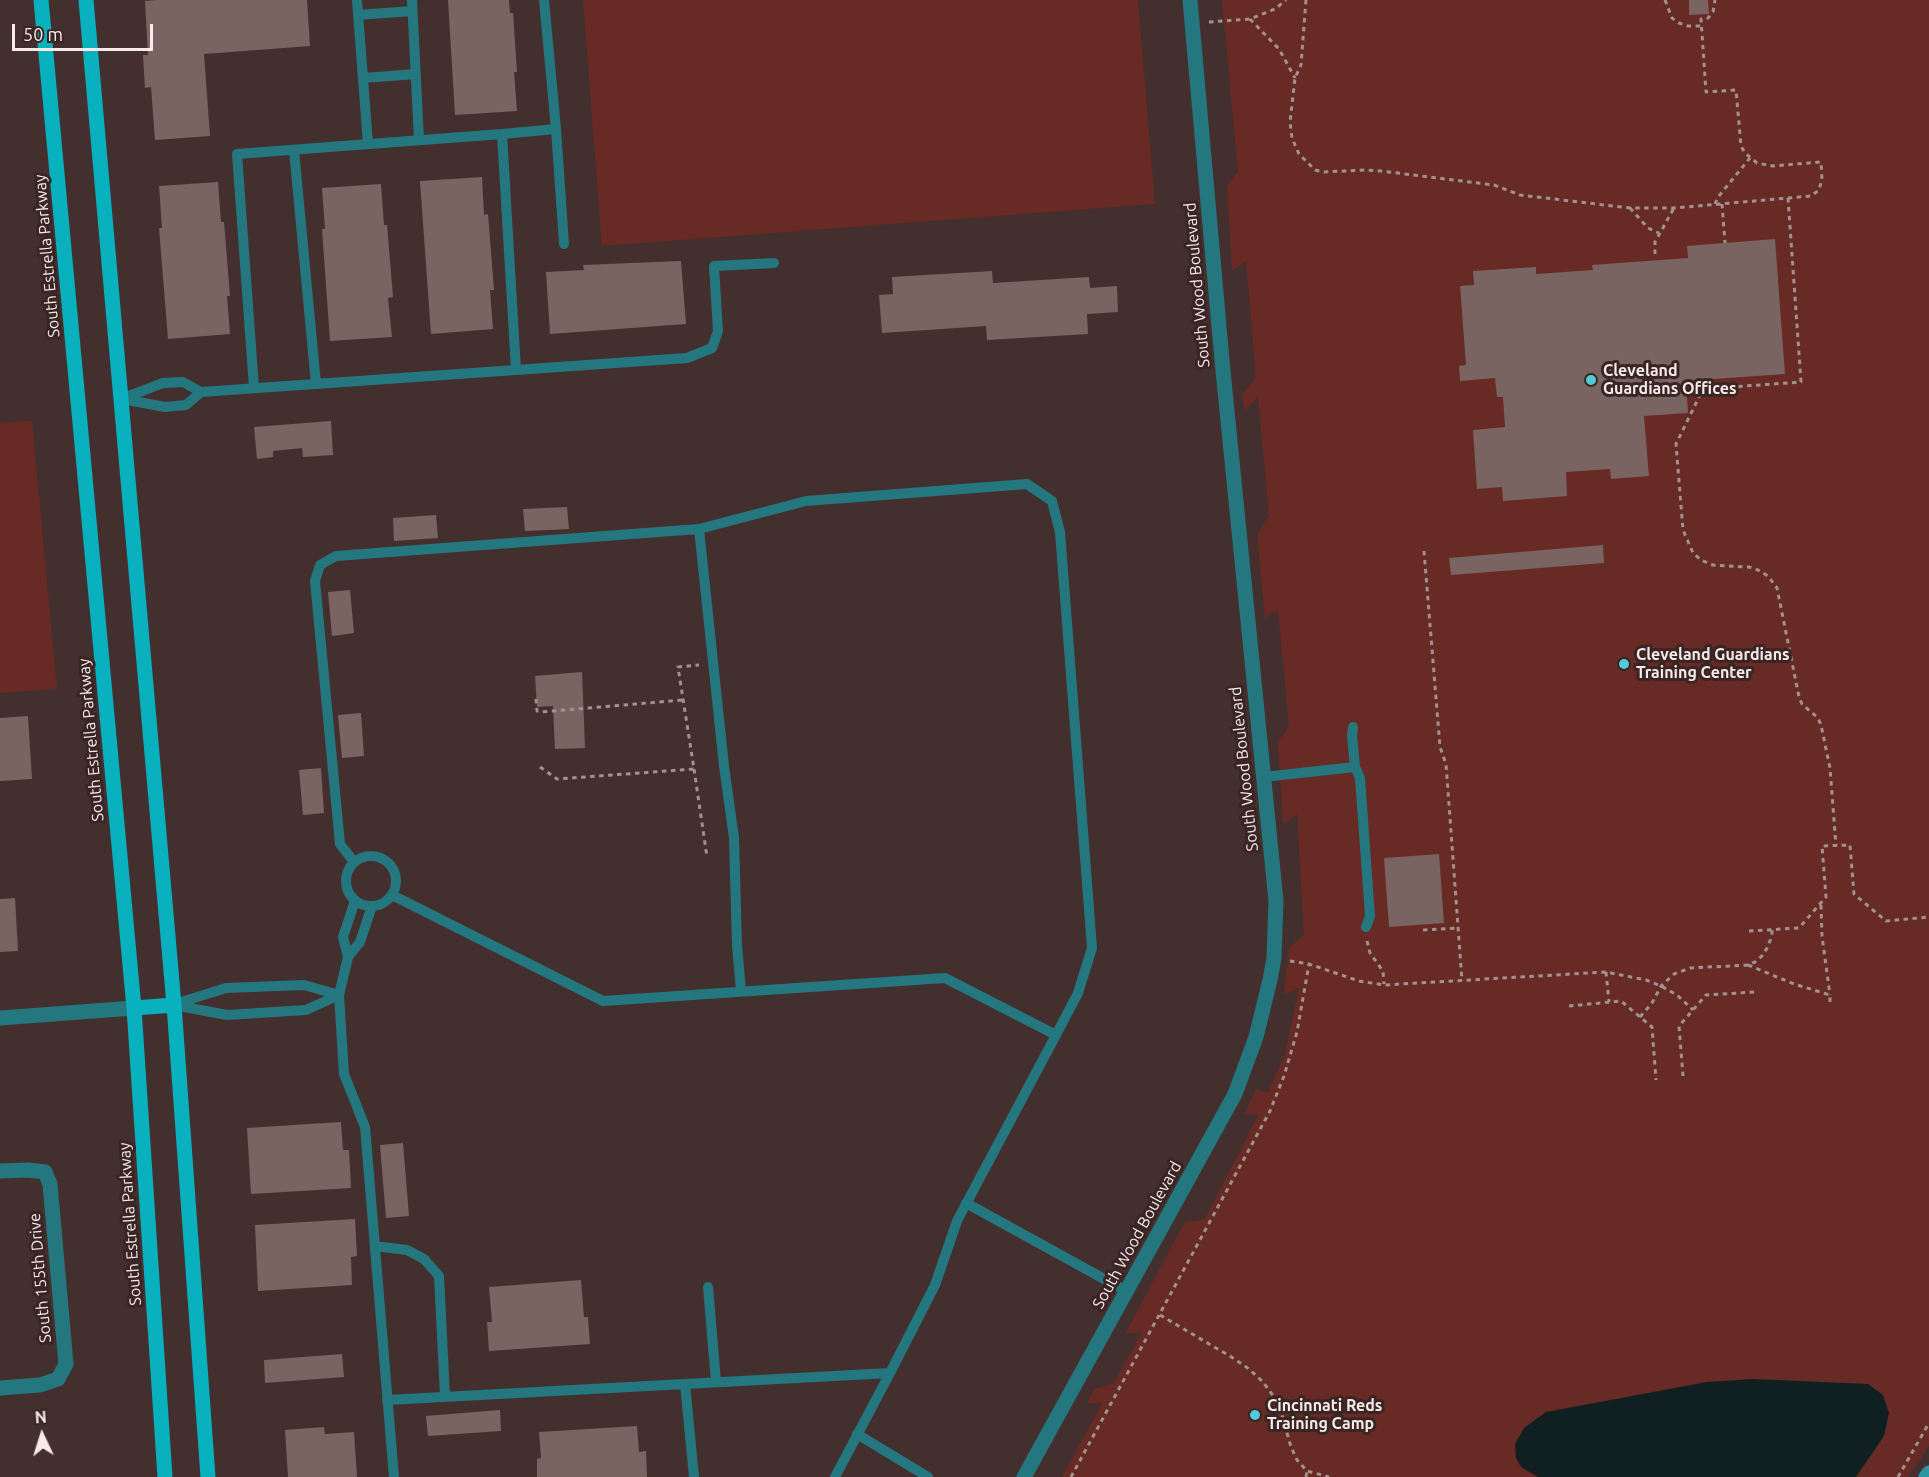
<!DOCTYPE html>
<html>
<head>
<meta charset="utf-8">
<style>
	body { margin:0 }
	#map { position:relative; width:1929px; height:1477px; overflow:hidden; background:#43302e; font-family:Ubuntu,sans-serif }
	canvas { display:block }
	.north { position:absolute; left:12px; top:1405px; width:60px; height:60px; -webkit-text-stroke:4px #392624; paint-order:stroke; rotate:356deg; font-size:16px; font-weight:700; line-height:24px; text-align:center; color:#f7eae8 }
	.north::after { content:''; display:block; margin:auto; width:21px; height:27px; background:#f7eae8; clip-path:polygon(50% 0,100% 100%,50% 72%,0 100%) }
	.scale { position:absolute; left:12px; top:24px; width:141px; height:27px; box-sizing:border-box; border:3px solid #f7eae8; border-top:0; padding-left:8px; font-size:18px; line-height:21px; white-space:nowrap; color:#f7eae8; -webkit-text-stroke:4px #392624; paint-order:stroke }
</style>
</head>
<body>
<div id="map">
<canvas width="1929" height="1477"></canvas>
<div class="north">N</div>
<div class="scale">50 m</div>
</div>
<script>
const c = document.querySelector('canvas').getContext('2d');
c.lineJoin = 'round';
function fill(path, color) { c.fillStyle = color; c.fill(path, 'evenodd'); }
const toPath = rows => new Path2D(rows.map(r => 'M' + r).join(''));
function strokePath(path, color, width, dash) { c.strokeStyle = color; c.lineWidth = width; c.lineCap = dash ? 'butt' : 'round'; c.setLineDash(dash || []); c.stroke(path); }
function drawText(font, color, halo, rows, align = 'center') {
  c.font = font + ' Ubuntu,sans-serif'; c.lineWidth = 6; c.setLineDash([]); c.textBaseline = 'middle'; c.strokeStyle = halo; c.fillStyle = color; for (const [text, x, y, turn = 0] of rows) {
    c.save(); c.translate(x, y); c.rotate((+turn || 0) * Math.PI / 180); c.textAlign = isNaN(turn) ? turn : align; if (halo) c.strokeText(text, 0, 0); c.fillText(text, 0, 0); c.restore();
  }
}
fill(toPath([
	[583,0,1138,0,1155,204,602,246],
	[1222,0,1929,0,1929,1446,1908,1477,1062,1477,1103,1402,1087,1404,1094,1389,1114,1383,1142,1332,1125,1334,1184,1223,1205,1219,1259,1114,1244,1115,1256,1089,1268,1093,1285,1054,1299,988,1284,995,1289,948,1304,935,1297,814,1283,825,1278,742,1289,726,1278,611,1265,618,1257,535,1269,517,1258,397,1244,411,1242,394,1256,378,1246,261,1232,271,1227,185,1238,172],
	[32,421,57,689,0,693,0,423]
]), '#682a24');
fill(toPath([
	[1753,1379,1868,1384,1883,1395,1889,1413,1884,1436,1856,1477,1538,1477,1521,1467,1516,1458,1515,1444,1524,1428,1546,1412,1707,1382]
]), '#102022');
fill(toPath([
	[157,0,307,0,310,46,204,54,210,136,155,140,151,87,145,88,143,55,148,55,145,1],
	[448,0,509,0,510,13,513,13,517,72,514,72,517,111,455,115],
	[1689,0,1708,0,1709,14,1689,15],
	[482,177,484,215,488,214,494,290,490,290,493,329,431,334,420,181],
	[218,182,221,222,224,222,230,296,227,296,230,334,168,339,159,228,162,228,159,186],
	[381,184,384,225,387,225,393,297,388,298,392,337,330,341,322,229,325,229,322,188],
	[1775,239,1785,374,1686,381,1688,413,1644,416,1649,476,1611,479,1610,469,1566,472,1567,496,1503,501,1502,487,1477,489,1473,430,1505,427,1503,397,1497,397,1495,378,1460,381,1459,366,1466,365,1460,286,1474,285,1473,271,1536,267,1536,274,1593,270,1592,265,1688,258,1687,246],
	[681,261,686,324,550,334,546,272,584,270,583,265],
	[992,271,993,283,1089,277,1090,288,1117,286,1118,312,1087,314,1088,334,987,340,986,326,882,333,879,295,893,294,892,277],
	[331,421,333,455,303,457,302,448,273,451,273,457,257,459,254,427],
	[567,507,569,529,525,531,523,509],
	[436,515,438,538,394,541,393,518],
	[1603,545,1604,563,1451,575,1449,558],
	[350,590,354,633,332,636,328,592],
	[582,672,585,748,555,749,553,706,537,707,535,676],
	[361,713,364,756,342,758,338,715],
	[28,716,32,779,0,781,0,718],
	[321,768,324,813,303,815,299,770],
	[1439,854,1444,923,1389,927,1384,858],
	[15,898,18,951,0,952,0,899],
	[341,1122,343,1150,349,1150,351,1188,251,1194,247,1128],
	[403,1143,409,1216,386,1218,380,1145],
	[355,1219,357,1256,351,1257,352,1285,258,1291,255,1225],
	[581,1280,584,1317,588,1317,590,1344,489,1351,487,1322,492,1322,489,1287],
	[342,1354,344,1377,265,1383,264,1360],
	[500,1410,501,1431,428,1436,426,1416],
	[637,1426,639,1452,646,1451,647,1477,537,1477,537,1459,541,1458,539,1432],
	[324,1427,325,1434,354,1432,357,1477,288,1477,285,1430]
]), '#796461');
strokePath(toPath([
	[1306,0,1301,65,1295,78,1290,122,1292,138,1299,154,1315,170,1324,172,1365,170,1381,171,1494,185,1520,195,1630,208,1674,208,1811,196,1819,190,1822,179,1821,162,1773,166,1757,163,1745,153,1741,146,1736,90,1706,92,1701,19,1708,18,1713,12,1715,0],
	[1665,0,1672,18,1679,23,1688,26,1702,26],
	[1250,19,1279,49,1295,78],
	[1209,22,1250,19,1275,9,1286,0],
	[1788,198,1801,382,1703,389,1676,444,1683,530,1693,553,1701,560,1713,565,1749,567,1758,570,1768,576,1777,588,1799,697,1802,704,1818,718,1821,725,1830,768,1836,846],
	[1715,204,1718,197,1750,158],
	[1722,204,1725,243],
	[1630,208,1648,228,1659,233],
	[1655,254,1655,242,1674,208],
	[1424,551,1440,747,1446,764,1462,981],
	[536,699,537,711,541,712,683,700],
	[540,767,557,779,694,769,678,667,699,665],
	[694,769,707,857],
	[1821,905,1822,936,1830,995],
	[1423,930,1458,928],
	[1749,931,1799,928,1826,897,1822,846,1850,845,1854,894,1886,921,1929,917],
	[1367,941,1370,953,1383,971,1384,984],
	[1290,961,1309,964,1359,981,1384,985,1606,972,1646,980,1661,986,1677,995,1693,1010],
	[1748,965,1794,984,1830,995,1830,1002],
	[1606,972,1609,1002],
	[1569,1006,1621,1001,1652,1027,1656,1080],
	[1640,1017,1652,1003,1661,986,1674,974,1690,968,1748,965,1755,962,1763,955,1767,948,1772,936,1772,929],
	[1683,1076,1679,1026,1706,995,1755,992],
	[1160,1315,1233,1358,1249,1369,1263,1382,1274,1397,1281,1412,1291,1447,1297,1460,1307,1471,1329,1477],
	[1071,1477,1270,1111,1284,1076,1297,1032,1309,964],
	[1306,1477,1307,1471],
	[1898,1477,1929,1423]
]), '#a1918f', 3, [4.5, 4.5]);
strokePath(toPath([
	[357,0,368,144],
	[412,0,419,140],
	[358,15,412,11],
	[363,78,416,74],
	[556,129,564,244],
	[502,134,556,129,544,0],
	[294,150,316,384],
	[254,388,237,154,502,134,516,370],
	[121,399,163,383,183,382,201,392,687,358,712,348,718,331,714,266,774,263],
	[122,399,165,407,186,405,201,392],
	[699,529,724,766,734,838,737,945,741,991],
	[1353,727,1352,736,1355,767],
	[1263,777,1355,767,1360,778,1370,916,1366,927],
	'346 881a25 25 0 1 1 50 0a25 25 0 1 1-50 0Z',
	[354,862,340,844,315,581,320,565,336,556,699,529,806,501,1027,484,1052,501,1060,532,1092,948,1078,993,1056,1035,945,978,603,1001,392,895],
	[372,906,360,942,348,957,339,995,344,1074,365,1127,394,1477],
	[348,957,343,937,355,901],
	[175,1004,226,988,304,985,339,995],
	[174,1005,227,1015,306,1010,339,995],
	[966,1203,1126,1291],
	[375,1246,407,1250,424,1259,439,1276,445,1396],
	[708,1287,716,1382],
	[890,1373,935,1285,957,1221,1056,1035],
	[685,1384,694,1477],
	[387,1400,890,1373,835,1477],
	[857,1434,928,1477]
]), '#24777e', 10);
strokePath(toPath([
	[0,1018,134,1008],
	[0,1171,28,1170,45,1172,50,1184,66,1364,58,1379,40,1385,0,1388]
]), '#24777e', 15);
strokePath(toPath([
	[1024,1477,1235,1094,1256,1037,1270,980,1274,958,1276,901,1223,371,1190,0]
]), '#24777e', 15);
strokePath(toPath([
	[1926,1477,1929,1473]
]), '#2c97a0', 15);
strokePath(toPath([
	[41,0,134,1008,165,1477],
	[86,0,174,1005,208,1477],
	[134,1008,174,1005]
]), '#09b1be', 15);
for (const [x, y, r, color] of [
	[1591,380,6,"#52cbd7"],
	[1624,664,6,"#52cbd7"],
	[1255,1415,6,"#52cbd7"]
]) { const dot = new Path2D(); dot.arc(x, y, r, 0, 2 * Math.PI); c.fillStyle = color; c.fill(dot); strokePath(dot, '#392624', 2); }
drawText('16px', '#f7eae8', '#392624', [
	["South Estrella Parkway",47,256,-95],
	["South Wood Boulevard",1197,285,-95],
	["South Estrella Parkway",91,740,-95],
	["South Wood Boulevard",1244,769,-96],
	["South Estrella Parkway",130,1224,-94],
	["South Wood Boulevard",1137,1235,-61],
	["South 155th Drive",40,1278,-95]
]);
drawText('bold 16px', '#f7eae8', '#392624', [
	["Cleveland",1603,371],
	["Guardians Offices",1603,389],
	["Cleveland Guardians",1636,655],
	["Training Center",1636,673],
	["Cincinnati Reds",1267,1406],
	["Training Camp",1267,1424]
], 'left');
</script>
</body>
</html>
